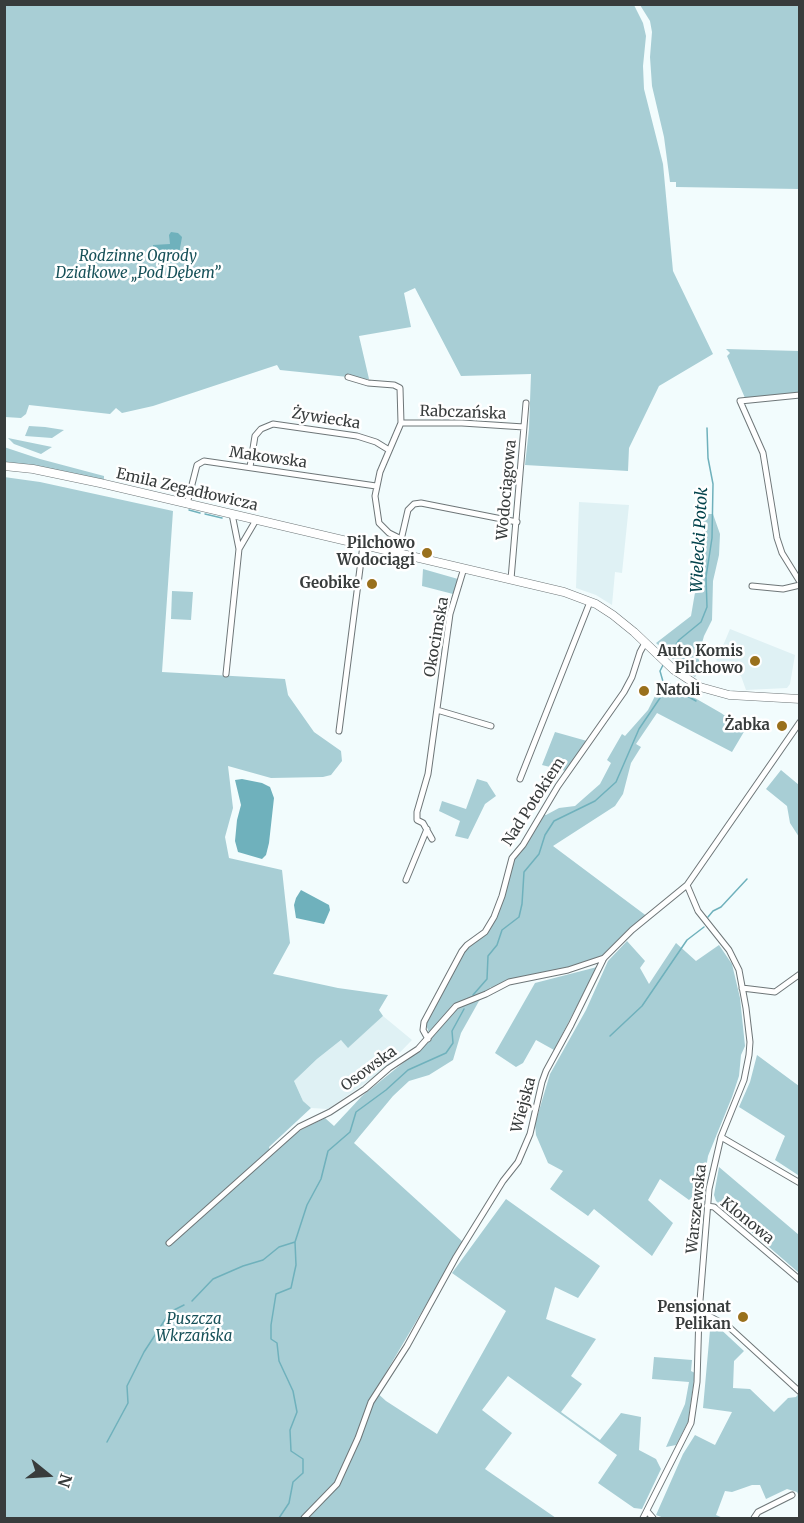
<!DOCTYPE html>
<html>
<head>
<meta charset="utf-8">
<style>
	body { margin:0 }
	#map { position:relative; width:804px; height:1523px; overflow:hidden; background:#f2fcfd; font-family:Merriweather,serif }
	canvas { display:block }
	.frame { position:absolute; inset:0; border:6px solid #383c3c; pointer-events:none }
	.north { position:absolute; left:18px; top:1445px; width:60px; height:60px; -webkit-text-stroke:4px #fff; paint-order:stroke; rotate:108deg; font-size:16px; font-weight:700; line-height:24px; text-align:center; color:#383c3c }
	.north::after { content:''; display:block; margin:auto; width:21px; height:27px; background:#383c3c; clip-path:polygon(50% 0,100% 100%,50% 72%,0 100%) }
</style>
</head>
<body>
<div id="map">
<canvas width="804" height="1523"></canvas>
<div class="frame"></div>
<div class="north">N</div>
</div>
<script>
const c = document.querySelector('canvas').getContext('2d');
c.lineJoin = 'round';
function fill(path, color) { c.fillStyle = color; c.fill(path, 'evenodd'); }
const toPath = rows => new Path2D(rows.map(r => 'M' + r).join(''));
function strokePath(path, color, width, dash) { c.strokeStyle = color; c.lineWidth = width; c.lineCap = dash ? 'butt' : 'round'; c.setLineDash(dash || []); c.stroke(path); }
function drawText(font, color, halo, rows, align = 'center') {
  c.font = font + ' Merriweather,serif'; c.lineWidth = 5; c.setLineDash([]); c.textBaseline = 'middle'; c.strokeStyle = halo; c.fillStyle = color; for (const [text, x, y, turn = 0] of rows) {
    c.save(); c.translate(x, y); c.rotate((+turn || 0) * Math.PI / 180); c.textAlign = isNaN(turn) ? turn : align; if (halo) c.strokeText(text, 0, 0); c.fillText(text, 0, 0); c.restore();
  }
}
fill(toPath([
	[579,502,629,505,622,573,615,572,612,605,596,595,576,588],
	[730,629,795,655,790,684,787,688,746,690,741,676,714,667],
	[383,1016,412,1040,380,1073,328,1109,311,1108,303,1101,294,1081,317,1059,341,1040,349,1047]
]), '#dff1f4');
fill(toPath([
	[4,5,634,5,643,23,646,36,643,66,644,89,663,164,673,271,713,354,659,386,629,448,628,471,525,465,529,429,531,374,461,376,415,288,404,293,411,327,359,336,369,379,358,380,348,377,280,370,277,365,153,406,122,413,116,408,110,414,29,405,26,414,21,418,5,417],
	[640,5,799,5,799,189,676,187,676,182,670,182,664,137,652,86,650,57,652,32,650,21],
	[726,349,799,351,799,393,745,398,727,356,730,353],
	[29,426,45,427,64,430,52,438,25,436],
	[8,438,52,447,41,454,14,444],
	[4,447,40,459,104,476,104,480,5,462],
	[4,477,40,482,173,511,162,672,285,679,288,695,314,732,341,751,342,761,331,775,323,777,271,778,228,766,233,808,225,837,229,858,282,870,290,943,273,974,338,988,388,995,379,1010,383,1016,348,1048,341,1040,317,1059,294,1081,303,1101,311,1108,269,1147,271,1154,297,1132,325,1118,334,1126,362,1096,419,1050,431,1038,425,1022,465,950,488,931,507,885,512,863,543,814,546,815,559,808,575,806,600,784,611,763,607,760,622,734,625,736,648,710,661,684,668,681,674,686,721,713,745,730,732,752,657,713,636,744,641,747,631,763,623,794,615,806,553,846,648,917,604,958,586,964,518,980,492,990,491,987,479,1001,461,1033,453,1060,429,1075,409,1081,393,1096,354,1143,463,1242,375,1391,386,1401,437,1434,506,1311,452,1273,506,1199,600,1266,578,1298,555,1287,546,1319,596,1339,571,1376,582,1384,561,1412,600,1440,621,1413,641,1417,639,1450,656,1459,661,1469,642,1509,634,1508,598,1483,617,1455,508,1376,482,1410,512,1433,485,1469,556,1518,5,1518],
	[704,514,713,514,720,534,719,555,713,581,712,620,704,636,698,657,701,667,695,677,681,667,656,643,691,616,699,569],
	[423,569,458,579,453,594,422,586],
	[172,591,193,592,191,620,171,619],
	[555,732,587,741,566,771,542,765],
	[781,770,799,785,799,837,790,823,787,806,766,789],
	[477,779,487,782,496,796,485,804,468,839,455,836,460,821,439,811,442,801,466,809],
	[627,941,645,961,640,968,649,984,676,943,696,961,719,945,732,964,740,998,745,1046,741,1055,739,1076,732,1097,708,1156,703,1187,689,1200,660,1179,648,1200,673,1223,652,1256,594,1209,588,1216,550,1189,563,1171,548,1163,536,1135,535,1124,550,1074,586,1010,608,961],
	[597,967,554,1050,536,1040,523,1063,516,1067,495,1053,535,983],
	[757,1055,799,1086,800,1171,798,1175,775,1160,785,1136,739,1107,750,1082],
	[719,1167,799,1235,799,1273,716,1201,714,1195],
	[715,1324,744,1351,734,1361,733,1388,750,1389,774,1412,788,1398,796,1397,799,1393,799,1496,797,1492,787,1489,766,1499,760,1485,752,1485,732,1492,725,1491,716,1515,723,1518,664,1518,656,1515,683,1454,695,1435,715,1445,732,1412,703,1408,710,1330],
	[654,1357,692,1360,691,1371,695,1373,688,1422,676,1445,666,1447,685,1404,689,1382,652,1379]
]), '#a8ced5');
fill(toPath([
	[171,232,178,233,182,237,179,254,159,253,153,251,153,245,170,244,169,235],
	[242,779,262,783,270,787,274,798,269,843,266,855,262,859,238,852,235,841,237,820,241,805,235,780],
	[301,890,329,905,330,910,324,924,296,918,294,905,296,898]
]), '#6fb1bc');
strokePath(toPath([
	[189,510,200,513],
	[205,514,222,518],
	[667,659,679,640,701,622,707,607,706,577,712,538,713,484,708,458,707,428],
	[664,685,675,694,682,693,696,701],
	[708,917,713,911,721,907,747,879],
	[473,995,487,979,488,956,497,945,502,930,519,917,522,904,524,872,539,854,545,835,554,821,595,801,616,782,639,729,662,695,664,685,660,671,664,663],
	[610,1036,642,1006,687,940,704,927],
	[192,1301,213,1279,243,1266,263,1260,279,1247,295,1242],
	[107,1442,128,1403,127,1386,144,1352,170,1312,184,1305],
	[279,1518,289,1503,293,1482,303,1473,303,1459,291,1451,290,1430,297,1412,293,1391,279,1361,277,1343,271,1339,271,1325,276,1294,291,1288,296,1265,295,1242,307,1205,321,1179,328,1151,350,1132,356,1112,386,1090,408,1070,446,1053,453,1043,452,1031,464,1009]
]), '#6fb1bc', 1.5);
const street = toPath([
	[348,377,368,383,394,385,400,388,401,423,380,472,375,496,379,523,389,533,401,539],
	[800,395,740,401,763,453,777,538,782,553,800,582],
	[401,423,462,423,524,427],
	[250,467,255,436,261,429,273,424,357,436,376,442,389,450],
	[187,504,197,465,204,461,376,486],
	[232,514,239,549],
	[398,553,408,510,414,504,421,503,517,522],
	[511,579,526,403],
	[752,586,783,589,800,585],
	[226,674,239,549,256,520],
	[437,710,491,726],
	[339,731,363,545],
	[520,779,590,602],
	[432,839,423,823,417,820,417,812,428,774,450,614,464,568],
	[406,880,427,829],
	[742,988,775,992,800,974],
	[428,1039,423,1030,424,1022,462,951,467,945,485,932,494,917,502,896,512,858,523,845,558,786,624,692,632,677,640,652,645,643],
	[721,1137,800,1183],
	[707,1206,714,1207,800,1280],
	[169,1243,299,1127,330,1112,365,1089,389,1068,418,1049,456,1006,486,994,509,982,568,970,604,958],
	[699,1313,709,1316,729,1327,800,1392],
	[647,1511,653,1518],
	[304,1518,337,1484,358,1438,371,1402,407,1346,456,1257,503,1181,518,1162,530,1134,542,1082,546,1071,571,1025,604,958,632,930,687,885,800,722],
	[643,1518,691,1423,697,1382,699,1313,709,1189,721,1137,744,1080,749,1055,750,1042,746,1008,739,970,729,950,698,911,687,885],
	[754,1518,758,1512,792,1495]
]);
const secondary = toPath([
	[4,466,33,469,100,483,564,592,596,604,613,615,634,632,674,670,700,687,729,695,800,699]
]);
strokePath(street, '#6e7678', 7);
strokePath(secondary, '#6e7678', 9);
strokePath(street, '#fff', 5);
strokePath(secondary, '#fff', 8);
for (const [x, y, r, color] of [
	[427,553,6,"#99701c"],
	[372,584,6,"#99701c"],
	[755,661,6,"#99701c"],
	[644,691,6,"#99701c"],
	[782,726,6,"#99701c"],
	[743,1317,6,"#99701c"]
]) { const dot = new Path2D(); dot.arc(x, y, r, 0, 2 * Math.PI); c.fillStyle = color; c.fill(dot); strokePath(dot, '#fff', 2); }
drawText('italic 15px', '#175159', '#fff', [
	["Rodzinne Ogrody",138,257],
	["Działkowe „Pod Dębem”",138,274],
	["Puszcza",194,1320],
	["Wkrzańska",194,1337]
]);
drawText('15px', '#383c3c', '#fff', [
	["Rabczańska",463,413,2],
	["Żywiecka",326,419,9],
	["Makowska",268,458,8],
	["Emila Zegadłowicza",187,490,13],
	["Wodociągowa",507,490,-85],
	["Okocimska",437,637,-80],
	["Nad Potokiem",534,802,-57],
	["Osowska",369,1069,-36],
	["Wiejska",524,1105,-75],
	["Warszewska",697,1209,-84],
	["Klonowa",747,1221,39]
]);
drawText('bold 15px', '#383c3c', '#fff', [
	["Pilchowo",415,544],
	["Wodociągi",415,561],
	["Geobike",360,584],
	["Auto Komis",743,652],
	["Pilchowo",743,669],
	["Natoli",656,691,"left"],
	["Żabka",770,726],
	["Pensjonat",731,1308],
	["Pelikan",731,1325]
], 'right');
drawText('italic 16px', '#02424b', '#fff', [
	["Wielecki Potok",700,540,-87]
]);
</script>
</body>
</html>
